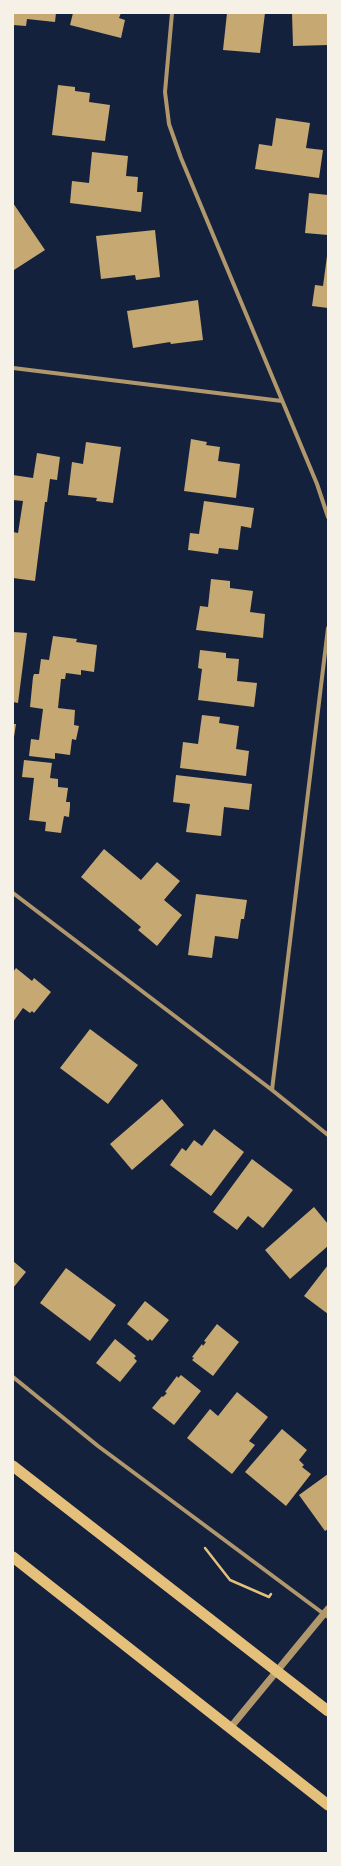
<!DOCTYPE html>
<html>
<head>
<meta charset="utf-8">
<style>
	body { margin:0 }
	#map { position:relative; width:341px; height:1866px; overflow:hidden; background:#14213d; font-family:"Asap Condensed",sans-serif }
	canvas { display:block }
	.frame { position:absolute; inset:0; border:14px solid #f6f1e7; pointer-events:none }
</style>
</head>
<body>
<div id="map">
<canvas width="341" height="1866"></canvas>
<div class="frame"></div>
</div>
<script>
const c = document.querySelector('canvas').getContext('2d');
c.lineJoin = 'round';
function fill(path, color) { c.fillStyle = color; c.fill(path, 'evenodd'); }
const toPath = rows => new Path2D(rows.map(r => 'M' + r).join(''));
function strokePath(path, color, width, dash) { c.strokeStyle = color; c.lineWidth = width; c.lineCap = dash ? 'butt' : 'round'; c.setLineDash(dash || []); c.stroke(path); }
fill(toPath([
	[13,13,56,13,55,22,27,19,26,26,13,25],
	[73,13,121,13,119,18,125,20,121,38,70,25],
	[227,13,265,13,260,53,223,50],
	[292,13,328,13,328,45,293,46],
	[58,85,75,87,75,91,90,93,89,102,110,105,105,141,52,135],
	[276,118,310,123,306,148,323,150,319,178,255,169,259,144,272,146],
	[92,152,128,156,126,176,138,177,137,192,143,192,141,212,70,203,72,181,89,183],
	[309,193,328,195,328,235,305,233],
	[13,203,45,250,14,270,13,269],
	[155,230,160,277,136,280,135,275,101,279,96,236],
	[327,256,328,308,312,306,315,285,323,286],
	[198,300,203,340,171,344,170,342,133,348,127,311],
	[191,439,207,442,206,445,220,447,218,461,240,464,236,498,184,491],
	[86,442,121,447,113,503,96,501,97,498,68,495,72,462,83,464],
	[37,453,60,457,57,480,50,479,47,502,45,502,35,581,13,578,13,532,18,533,23,501,13,500,13,475,33,478],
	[204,501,254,508,251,528,241,526,238,550,219,548,218,554,188,550,190,533,199,534],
	[211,579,230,581,230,588,253,591,250,612,265,614,263,638,196,630,200,606,208,607],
	[13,632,27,633,18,703,13,702],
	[53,636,77,639,76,642,97,645,94,672,81,670,81,675,66,673,65,679,61,679,58,708,75,710,74,725,79,726,76,740,72,739,70,755,55,753,55,759,29,756,31,739,39,740,43,709,30,707,33,677,34,674,39,674,41,659,49,660],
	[200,650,226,653,226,658,239,659,237,681,257,683,254,707,198,700,202,669,198,668],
	[202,715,220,717,219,723,239,726,236,749,249,751,246,776,180,768,183,742,198,744],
	[13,724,16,724,14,737,13,737],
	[24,760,52,763,50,778,58,779,58,787,68,788,66,802,70,802,70,806,69,817,64,816,61,833,45,831,46,822,29,820,34,778,22,777],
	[176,775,252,784,249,810,224,807,221,836,186,832,190,804,173,802],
	[104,849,141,880,157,862,180,881,164,900,182,915,157,946,138,930,141,927,81,877],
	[196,894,247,900,244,919,241,919,238,939,215,936,212,958,188,955],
	[16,968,32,981,34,978,51,992,34,1013,32,1011,30,1013,23,1008,13,1022,13,972],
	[90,1029,138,1065,108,1104,60,1068],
	[162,1099,184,1125,132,1170,110,1144],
	[214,1129,244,1152,211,1196,170,1165,182,1148,186,1151,194,1140,202,1146],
	[252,1159,293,1190,263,1228,248,1216,237,1230,213,1212],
	[314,1207,328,1224,328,1246,290,1279,265,1250],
	[13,1261,26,1272,13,1288],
	[328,1265,328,1314,304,1296],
	[66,1268,116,1305,90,1341,40,1303],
	[145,1301,169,1320,152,1341,150,1339,148,1341,127,1324],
	[217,1324,239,1342,213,1376,192,1360,194,1358,192,1357,202,1344,203,1346,206,1342,204,1341],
	[115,1339,136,1356,134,1358,137,1361,120,1382,96,1363],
	[181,1375,201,1391,174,1425,152,1408,162,1396,163,1397,167,1393,165,1392,177,1376,178,1378],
	[237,1392,268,1417,249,1441,255,1445,232,1474,187,1438,210,1409,218,1416],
	[282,1429,307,1450,299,1460,304,1465,302,1467,311,1474,286,1506,245,1472],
	[328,1474,328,1529,325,1531,299,1495]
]), '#c6a872');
strokePath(toPath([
	[205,1548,230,1580,269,1597,271,1594]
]), '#e5c07b', 2.5);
strokePath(toPath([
	[172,13,165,92,169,124,181,158,317,484,328,517],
	[13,368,282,401],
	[13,893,272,1090,328,1135],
	[272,1090,328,628],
	[13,1377,98,1446,328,1617]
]), '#b1986c', 4);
strokePath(toPath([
	[230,1728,328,1609]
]), '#b1986c', 7);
strokePath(toPath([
	[13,1466,328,1711],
	[13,1557,328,1805]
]), '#e5c07b', 11);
</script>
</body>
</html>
